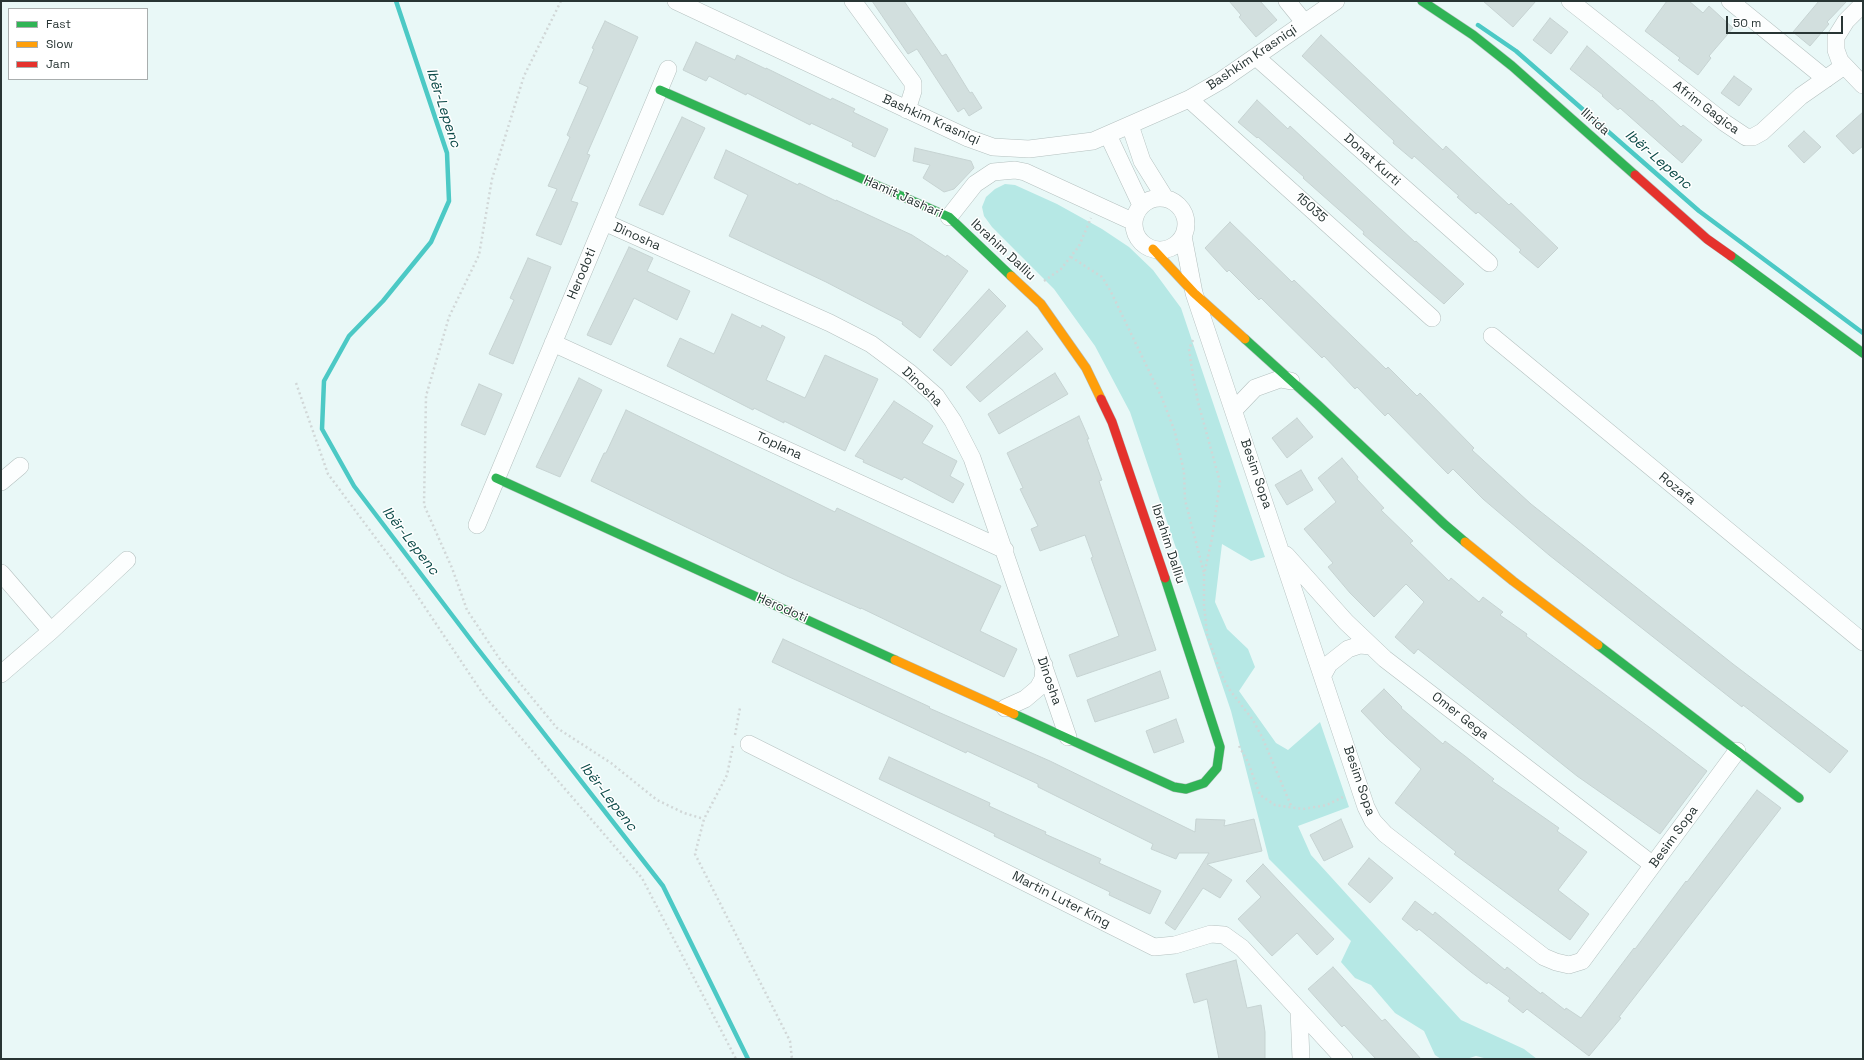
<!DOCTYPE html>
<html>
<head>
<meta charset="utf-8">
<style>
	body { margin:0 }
	#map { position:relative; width:1864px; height:1060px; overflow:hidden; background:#e9f8f7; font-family:"Space Grotesk",sans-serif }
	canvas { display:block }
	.frame { position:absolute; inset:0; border:2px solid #283534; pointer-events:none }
	.legend { position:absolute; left:8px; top:8px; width:140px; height:72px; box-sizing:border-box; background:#fff; border:1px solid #a9aeae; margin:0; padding:5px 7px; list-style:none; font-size:12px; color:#283534 }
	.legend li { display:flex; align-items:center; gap:8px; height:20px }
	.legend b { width:20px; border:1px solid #a9aeae }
	.scale { position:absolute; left:1726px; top:16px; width:117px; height:18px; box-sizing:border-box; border:2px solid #283534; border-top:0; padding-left:5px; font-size:12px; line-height:14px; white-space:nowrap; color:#283534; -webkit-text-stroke:3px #fff; paint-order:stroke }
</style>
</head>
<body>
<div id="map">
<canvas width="1864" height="1060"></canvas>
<div class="frame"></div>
<ul class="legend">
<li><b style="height:5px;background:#30b455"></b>Fast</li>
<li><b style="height:5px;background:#ff9f0a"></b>Slow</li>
<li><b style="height:5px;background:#e5322d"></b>Jam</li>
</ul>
<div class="scale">50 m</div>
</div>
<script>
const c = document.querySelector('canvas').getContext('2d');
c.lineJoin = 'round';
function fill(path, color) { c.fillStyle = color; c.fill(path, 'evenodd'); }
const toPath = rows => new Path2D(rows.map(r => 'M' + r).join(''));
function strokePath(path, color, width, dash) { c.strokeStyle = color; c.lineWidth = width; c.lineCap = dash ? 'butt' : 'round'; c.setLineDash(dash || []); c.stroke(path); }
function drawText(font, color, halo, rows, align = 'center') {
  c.font = font + ' "Space Grotesk",sans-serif'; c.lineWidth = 3; c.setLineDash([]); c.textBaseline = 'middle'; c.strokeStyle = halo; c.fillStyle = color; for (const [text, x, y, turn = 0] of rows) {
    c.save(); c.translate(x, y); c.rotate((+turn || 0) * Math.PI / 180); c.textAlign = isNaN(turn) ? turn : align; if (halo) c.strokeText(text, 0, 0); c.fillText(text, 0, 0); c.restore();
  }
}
fill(toPath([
	[1005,184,1015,185,1057,204,1102,229,1129,247,1153,270,1181,308,1265,557,1251,561,1222,544,1215,602,1227,629,1248,649,1255,667,1239,691,1276,743,1288,750,1320,722,1349,807,1298,826,1311,855,1461,1020,1524,1049,1537,1059,1488,1059,1476,1056,1466,1059,1441,1059,1435,1055,1424,1031,1395,1013,1371,985,1355,978,1341,962,1351,941,1269,859,1231,711,1130,412,1095,346,1054,289,992,227,984,216,982,207,986,197,995,189]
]), '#b6e8e5');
strokePath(toPath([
	[396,1,447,153,449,201,431,242,383,301,349,336,324,381,322,429,354,486,474,644,663,886,748,1059],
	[1478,25,1516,51,1699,211,1863,333]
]), '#4cc9c5', 4.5);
const building = toPath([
	[872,1,904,1,942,56,946,54,970,93,972,92,982,108,969,116,964,108,958,112,917,49,908,54,872,1],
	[1229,1,1260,1,1277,20,1256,37,1239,17,1241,15,1229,1],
	[1483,1,1536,1,1513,27,1483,1],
	[1667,1,1689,1,1703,13,1709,6,1733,28,1709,56,1711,58,1698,75,1678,60,1680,58,1645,31,1667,1],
	[1819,1,1847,1,1827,22,1829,24,1810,46,1793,32,1819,1],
	[1550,18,1568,32,1551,54,1533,40,1550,18],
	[605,21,638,37,587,154,590,155,571,201,578,203,561,245,536,235,557,189,548,186,570,137,567,135,588,87,579,83,594,49,592,48,605,21],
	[1321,35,1443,150,1446,146,1509,205,1511,203,1558,248,1538,268,1519,252,1521,250,1478,212,1476,214,1457,197,1459,196,1414,156,1412,159,1393,143,1394,141,1302,56,1321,35],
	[696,42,735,60,737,55,766,69,766,68,831,100,832,98,855,109,853,112,888,129,875,157,852,146,853,143,811,123,810,125,747,93,746,95,709,76,706,81,683,70,696,42],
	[1587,46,1651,101,1652,100,1681,127,1683,125,1702,140,1682,163,1620,108,1618,110,1602,96,1603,95,1570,69,1587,46],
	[1734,76,1752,89,1739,106,1721,93,1734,76],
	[1257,100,1288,129,1290,126,1415,242,1416,241,1464,284,1444,304,1363,234,1364,232,1303,178,1304,177,1258,137,1257,138,1238,122,1257,100],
	[1863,112,1863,146,1853,154,1836,136,1863,112],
	[682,117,705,128,663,215,639,205,682,117],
	[1804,131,1821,147,1804,163,1788,146,1804,131],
	[915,148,971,161,974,168,954,189,944,192,923,178,930,165,913,161,915,148],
	[726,150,798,185,799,183,836,201,836,200,912,235,946,257,947,255,968,271,920,338,902,324,903,322,826,282,729,236,748,195,714,178,726,150],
	[1230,222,1292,282,1294,280,1386,369,1388,367,1417,396,1420,393,1474,448,1472,450,1531,504,1733,664,1848,751,1830,773,1743,705,1742,707,1549,555,1483,499,1453,469,1448,474,1388,413,1385,416,1357,387,1355,389,1324,356,1322,358,1261,298,1259,300,1229,270,1227,272,1205,248,1230,222],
	[629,247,653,258,647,271,690,291,677,320,634,298,611,345,587,335,629,247],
	[528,258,551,267,513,364,489,354,514,300,510,298,528,258],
	[989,289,1006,306,951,366,933,350,989,289],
	[732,314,761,328,762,325,785,337,766,380,805,398,825,355,878,379,845,451,784,421,784,423,754,408,753,410,667,366,680,338,714,354,732,314],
	[1027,331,1043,349,980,402,966,387,1027,331],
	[1055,373,1068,394,999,434,988,414,1055,373],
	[579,378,602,390,560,477,536,467,579,378],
	[479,384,502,394,485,435,461,425,479,384],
	[894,401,933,426,922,443,957,461,950,476,964,484,953,503,904,477,902,480,863,462,864,460,855,456,894,401],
	[626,410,835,512,837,508,1001,586,980,631,1017,649,1004,677,861,608,861,609,787,576,591,481,604,453,606,453,626,410],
	[1079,416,1089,439,1087,439,1102,480,1099,481,1156,650,1077,677,1069,655,1119,636,1091,558,1093,557,1085,535,1040,551,1031,529,1038,526,1020,489,1023,488,1007,453,1079,416],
	[1297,418,1313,437,1287,458,1272,438,1297,418],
	[1342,458,1358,477,1357,479,1384,508,1381,510,1413,541,1410,543,1449,581,1451,578,1479,602,1483,597,1503,612,1500,615,1527,634,1526,636,1653,730,1707,771,1660,834,1577,776,1418,649,1414,654,1395,637,1424,602,1406,584,1374,617,1350,593,1328,567,1333,563,1304,529,1336,502,1318,478,1342,458],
	[1301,470,1313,490,1287,505,1275,485,1301,470],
	[783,639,930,707,929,708,1050,761,1195,832,1196,819,1225,820,1224,826,1254,819,1262,851,1207,864,1232,880,1220,898,1203,888,1175,930,1165,923,1209,853,1179,853,1176,859,1151,849,1153,844,1038,787,1038,784,967,751,966,753,772,662,783,639],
	[1160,671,1169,698,1095,722,1087,700,1160,671],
	[1384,689,1402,707,1401,708,1443,744,1445,741,1465,756,1494,779,1492,781,1559,828,1557,831,1587,852,1558,890,1589,914,1570,940,1454,854,1456,852,1395,803,1421,769,1386,737,1361,711,1384,689],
	[1176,719,1184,742,1154,753,1146,731,1176,719],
	[889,757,990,803,989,806,1046,832,1045,834,1101,859,1099,863,1161,891,1150,914,1109,895,1110,892,994,836,995,834,879,779,889,757],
	[1757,790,1781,808,1619,1017,1621,1018,1589,1056,1527,1009,1523,1013,1508,1001,1510,998,1488,982,1487,984,1471,972,1419,929,1417,931,1402,919,1415,901,1433,915,1435,912,1505,970,1507,967,1541,994,1542,992,1565,1010,1566,1008,1581,1018,1634,948,1635,949,1686,881,1687,882,1757,790],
	[1341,819,1353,847,1324,861,1310,835,1341,819],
	[1369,858,1393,878,1370,903,1348,884,1369,858],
	[1263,864,1334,939,1317,955,1297,933,1272,956,1238,919,1261,897,1246,881,1263,864],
	[1236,960,1247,1008,1261,1005,1265,1032,1265,1059,1219,1059,1207,999,1194,1003,1186,974,1236,960],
	[1333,967,1382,1021,1385,1019,1421,1059,1376,1059,1344,1025,1342,1027,1308,989,1333,967]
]);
fill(building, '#d2dfde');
strokePath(building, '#c6d3d2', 1);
const street = toPath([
	[676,1,968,138,993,147,1029,149,1093,141,1189,99,1222,80,1336,1],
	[853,1,913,83,913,91,907,110],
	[1287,1,1304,22],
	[1570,1,1725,123,1746,137,1753,137,1762,132,1801,96,1844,66],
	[1730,1,1826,79],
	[1863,4,1846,21,1836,37,1836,50,1840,61,1863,85],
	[1256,57,1489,263],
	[1189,99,1432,318],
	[1130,125,1142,161,1165,198],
	[1108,135,1141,205],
	'1134 224a26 26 0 1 1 52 0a26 26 0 1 1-52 0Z',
	[949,217,975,184,993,172,1015,170,1025,172,1134,222],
	[604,222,830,323,871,344,910,373,936,396,953,421,972,458,1068,737],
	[1183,236,1194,293,1366,807,1373,821,1385,834,1544,957,1556,962,1569,965,1582,961,1737,751],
	[1492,336,1863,642],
	[553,343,1005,550],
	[1234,410,1255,388,1280,379,1291,381],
	[1,482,20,466],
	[477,525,668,69],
	[1286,555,1346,622,1385,659,1653,865],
	[1,573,51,631],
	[1,674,51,631,127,560],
	[1323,675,1329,664,1348,649,1360,645,1371,646],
	[1005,708,1025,699,1038,688,1043,679,1044,665],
	[749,744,1154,947,1175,945,1211,934,1224,935,1242,948,1344,1059],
	[1299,1010,1301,1059]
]);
const fast = toPath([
	[1422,1,1473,35,1512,66,1635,175],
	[660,90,949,217,1011,276],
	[1731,256,1863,353],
	[1245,339,1318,405,1444,524,1465,542],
	[496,478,895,660],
	[1598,645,1799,798],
	[1014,714,1174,787,1186,789,1204,783,1217,768,1220,747,1165,578]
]);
const slow = toPath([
	[1153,249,1194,293,1245,339],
	[1011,276,1041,304,1086,368,1101,399],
	[1465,542,1513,581,1598,645],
	[895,660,1014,714]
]);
const jam = toPath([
	[1635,175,1707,239,1731,256],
	[1101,399,1112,422,1165,578]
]);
strokePath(street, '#b4c0bf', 18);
strokePath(fast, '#b4c0bf', 10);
strokePath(slow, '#b4c0bf', 10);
strokePath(jam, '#b4c0bf', 10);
strokePath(toPath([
	[561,1,524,76,492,179,479,255,449,317,426,396,424,505,452,568,467,610,499,658,557,728,611,763,657,800,684,813,704,819],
	[1071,257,1102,277,1110,290,1162,398,1175,432,1184,472,1185,500,1204,573],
	[1044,281,1061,269,1079,246,1091,218],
	[1193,340,1189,349,1193,376,1198,402,1220,482,1212,538,1204,575,1204,605,1207,634,1221,674,1229,689,1253,720,1263,739,1292,808],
	[296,383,328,474,404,576,483,694,642,878,736,1059],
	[735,735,740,708],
	[733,746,727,775,704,819,695,854,790,1041,792,1059],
	[1239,746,1248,762,1260,795,1275,805,1303,809,1327,805,1345,796]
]), '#d1d7d7', 2.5, [2, 3]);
strokePath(street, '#fcfefe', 17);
strokePath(fast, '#30b455', 9);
strokePath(slow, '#ff9f0a', 9);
strokePath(jam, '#e5322d', 9);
drawText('13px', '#283534', '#fff', [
	["Bashkim Krasniqi",1252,58,-34],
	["Afrim Gagica",1706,108,37],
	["Bashkim Krasniqi",931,120,24],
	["Ilirida",1595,122,42],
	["Donat Kurti",1372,160,42],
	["Hamit Jashari",903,197,24],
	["15035",1311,208,42],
	["Dinosha",637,237,24],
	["Ibrahim Dalliu",1003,250,43],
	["Herodoti",582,274,-67],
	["Dinosha",922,387,44],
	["Toplana",779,446,25],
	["Besim Sopa",1256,474,71],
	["Rozafa",1677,489,39],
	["Ibrahim Dalliu",1168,544,72],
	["Herodoti",782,608,24],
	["Dinosha",1049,681,71],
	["Omer Gega",1460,716,38],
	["Besim Sopa",1359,781,71],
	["Besim Sopa",1674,837,-54],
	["Martin Luter King",1061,900,27]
]);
drawText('italic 14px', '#0a4947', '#fff', [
	["Ibër-Lepenc",443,108,72],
	["Ibër-Lepenc",1658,160,41],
	["Ibër-Lepenc",410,541,52],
	["Ibër-Lepenc",608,797,52]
]);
</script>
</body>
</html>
